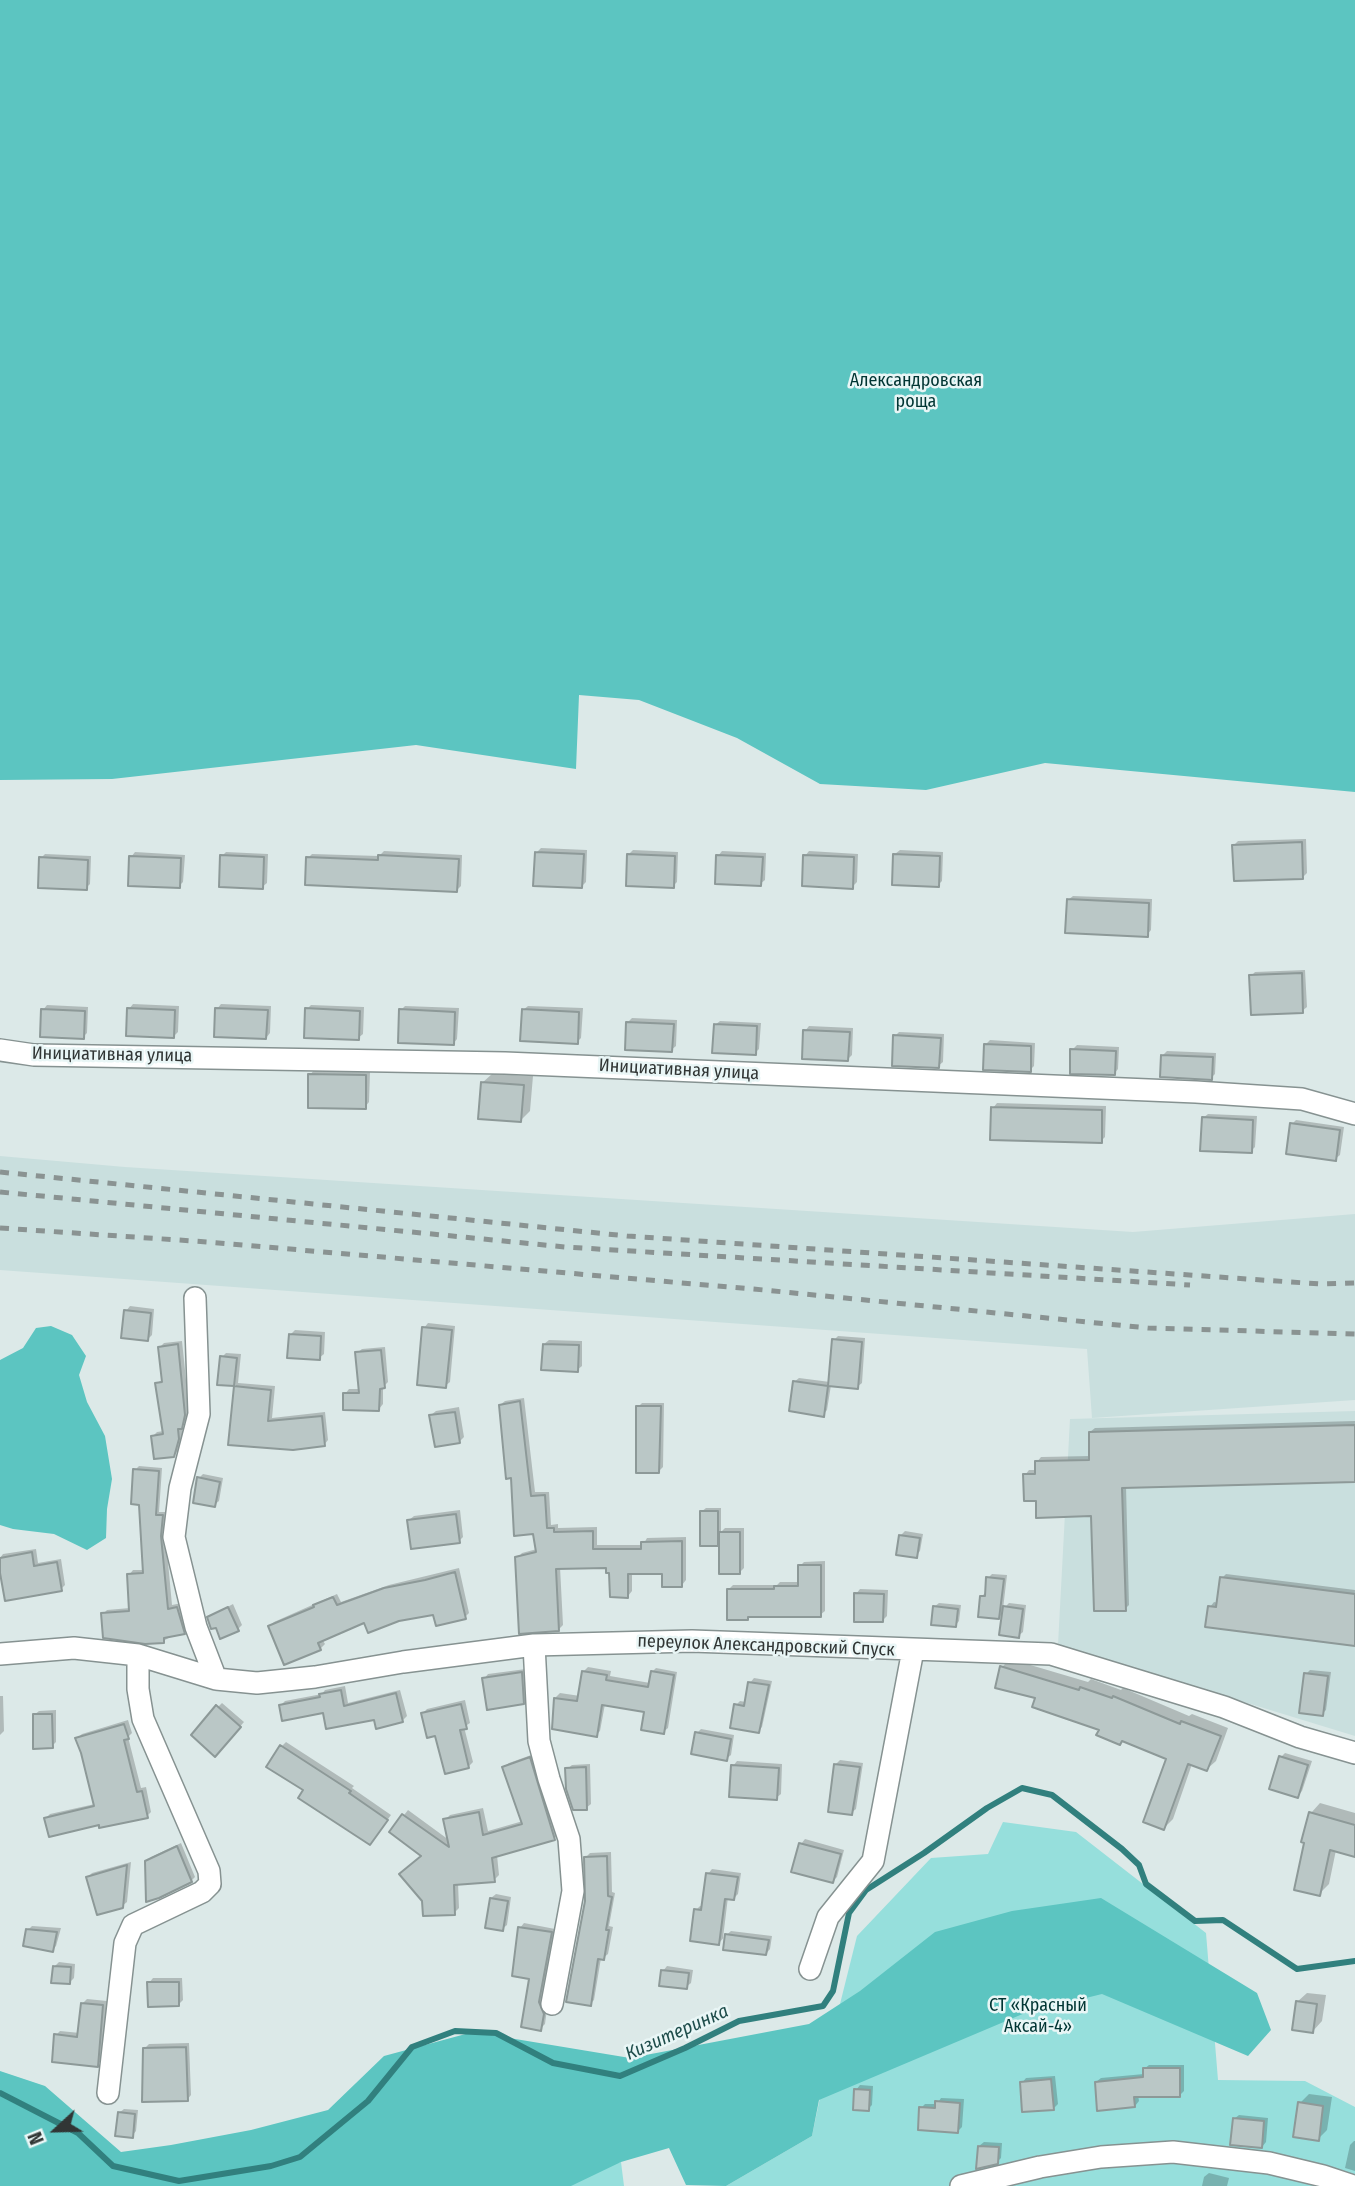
<!DOCTYPE html>
<html>
<head>
<meta charset="utf-8">
<style>
	body { margin:0 }
	#map { position:relative; width:1355px; height:2186px; overflow:hidden; background:#dce9e8; font-family:"Fira Sans Condensed",sans-serif }
	canvas { display:block }
	.north { position:absolute; left:21px; top:2095px; width:70px; height:70px; -webkit-text-stroke:5px #e9f6f6; paint-order:stroke; rotate:248deg; font-size:19px; font-weight:700; line-height:28px; text-align:center; color:#313635 }
	.north::after { content:''; display:block; margin:auto; width:24px; height:32px; background:#313635; clip-path:polygon(50% 0,100% 100%,50% 72%,0 100%) }
</style>
</head>
<body>
<div id="map">
<canvas width="1355" height="2186"></canvas>
<div class="north">N</div>
</div>
<script>
const c = document.querySelector('canvas').getContext('2d');
c.lineJoin = 'round';
function fill(path, color) { c.fillStyle = color; c.fill(path, 'evenodd'); }
const toPath = rows => new Path2D(rows.map(r => 'M' + r).join(''));
function strokePath(path, color, width, dash) { c.strokeStyle = color; c.lineWidth = width; c.lineCap = dash ? 'butt' : 'round'; c.setLineDash(dash || []); c.stroke(path); }
function drawText(font, color, halo, rows, align = 'center') {
  c.font = font + ' "Fira Sans Condensed",sans-serif'; c.lineWidth = 5; c.setLineDash([]); c.textBaseline = 'middle'; c.strokeStyle = halo; c.fillStyle = color; for (const [text, x, y, turn = 0] of rows) {
    c.save(); c.translate(x, y); c.rotate((+turn || 0) * Math.PI / 180); c.textAlign = isNaN(turn) ? turn : align; if (halo) c.strokeText(text, 0, 0); c.fillText(text, 0, 0); c.restore();
  }
}
fill(toPath([
	[0,1156,125,1167,1133,1232,1355,1214,1355,1400,1092,1418,1087,1349,0,1270],
	[1355,1411,1355,1736,1058,1645,1070,1419]
]), '#c9dfde');
fill(toPath([
	[1003,1822,1076,1832,1206,1933,1218,2080,1305,2081,1355,2107,1355,2186,726,2186,812,2136,837,2016,857,1936,931,1858,988,1854],
	[621,2162,624,2186,535,2186]
]), '#96dfdc');
fill(toPath([
	[0,0,1355,0,1355,792,1045,763,926,790,820,784,737,738,639,700,579,695,576,769,416,745,112,779,0,780],
	[51,1326,72,1335,86,1356,79,1375,87,1402,105,1436,112,1479,107,1509,106,1538,87,1550,54,1534,13,1529,0,1525,0,1360,23,1348,36,1328],
	[1101,1898,1257,1993,1271,2030,1248,2056,1102,1994,1025,2013,819,2100,812,2136,726,2186,686,2185,669,2148,621,2162,571,2186,0,2186,0,2071,45,2086,121,2152,171,2145,251,2130,328,2110,384,2056,473,2032,630,2058,809,2024,860,1991,935,1932,1012,1911]
]), '#5cc5c1');
fill(toPath([
	[1306,839,1307,873,1303,877,1234,845,1238,841],
	[541,848,587,850,586,882,581,887,536,853],
	[633,850,678,852,677,882,673,886,629,854],
	[900,850,943,852,942,881,938,885,895,854],
	[384,851,462,855,461,886,457,890,308,858,312,854,379,856],
	[722,851,766,853,765,880,760,884,718,856],
	[809,851,858,854,857,882,852,887,805,856],
	[135,852,185,855,183,882,179,886,131,857],
	[226,852,268,854,267,883,262,887,222,856],
	[45,854,91,856,90,884,86,888,41,858],
	[1073,896,1152,899,1151,930,1147,935,1068,900],
	[1305,970,1307,1007,1302,1011,1251,976,1255,972],
	[133,1004,179,1006,178,1032,174,1036,129,1009],
	[221,1004,271,1006,270,1033,266,1038,217,1009],
	[47,1005,88,1007,87,1033,83,1037,43,1010],
	[311,1005,364,1007,363,1034,358,1038,307,1009],
	[405,1006,459,1008,457,1039,453,1044,401,1010],
	[528,1006,583,1008,581,1038,577,1042,523,1010],
	[632,1018,677,1020,676,1046,671,1050,628,1022],
	[720,1021,761,1023,759,1049,755,1053,715,1025],
	[809,1026,853,1028,852,1055,848,1059,805,1031],
	[899,1032,944,1034,943,1062,938,1066,895,1036],
	[990,1040,1035,1043,1034,1066,1030,1070,985,1045],
	[1077,1045,1119,1047,1118,1069,1114,1074,1072,1050],
	[1167,1051,1216,1053,1215,1074,1211,1078,1163,1055],
	[314,1070,370,1072,369,1102,365,1107,310,1075],
	[492,1074,533,1076,530,1111,521,1120,482,1083],
	[997,1103,1106,1106,1105,1137,1101,1141,993,1108],
	[1208,1114,1257,1116,1255,1147,1251,1151,1203,1118],
	[1296,1120,1344,1127,1340,1155,1335,1159,1292,1124],
	[130,1306,154,1309,152,1335,148,1339,126,1311],
	[428,1323,455,1326,450,1382,445,1386,424,1328],
	[295,1330,325,1332,324,1354,319,1358,291,1334],
	[838,1336,865,1338,862,1383,857,1387,831,1385,827,1410,823,1415,794,1382,799,1378,830,1382,834,1340],
	[549,1340,582,1341,582,1366,577,1370,544,1344],
	[182,1341,189,1409,185,1422,182,1426,183,1433,178,1451,174,1455,153,1436,157,1432,164,1431,157,1383,164,1379,160,1347,164,1343],
	[385,1347,388,1382,383,1387,383,1404,379,1409,345,1394,349,1389,360,1389,357,1353,362,1349],
	[226,1353,241,1354,238,1383,275,1386,272,1418,325,1412,328,1440,324,1445,233,1416,236,1385,219,1383,222,1357],
	[524,1398,535,1492,549,1492,551,1525,558,1524,558,1528,597,1527,597,1545,643,1545,647,1538,686,1537,686,1580,682,1585,664,1572,632,1572,632,1591,628,1596,608,1566,560,1567,563,1625,558,1630,517,1558,522,1553,537,1549,534,1532,513,1476,500,1405,505,1401],
	[642,1403,664,1403,663,1467,659,1471,638,1407],
	[459,1407,464,1437,459,1442,431,1415,436,1411],
	[1355,1421,1355,1480,1126,1486,1129,1605,1125,1609,1093,1514,1038,1499,1025,1475,1029,1470,1037,1470,1037,1462,1041,1457,1091,1456,1090,1432,1095,1428],
	[139,1466,162,1468,159,1512,167,1512,165,1530,172,1605,182,1603,188,1628,163,1641,103,1614,107,1610,130,1608,129,1575,133,1570,144,1570,141,1503,135,1470],
	[203,1474,223,1478,219,1501,214,1505,199,1478],
	[706,1508,721,1508,721,1532,725,1528,744,1528,744,1568,740,1572,720,1541,717,1545,701,1512],
	[460,1510,463,1537,459,1541,409,1520,414,1516],
	[905,1531,923,1534,920,1551,916,1556,900,1536],
	[36,1549,38,1563,61,1559,65,1585,61,1589,0,1564,0,1558,3,1554],
	[825,1561,825,1611,820,1615,750,1615,747,1618,729,1589,733,1585,777,1585,780,1582,800,1582,800,1566,804,1562],
	[459,1568,469,1613,465,1617,434,1613,365,1620,322,1639,325,1644,320,1649,270,1626,274,1622,337,1594,341,1602,389,1585],
	[992,1574,1007,1575,1003,1609,1009,1603,1026,1605,1023,1632,1018,1636,1004,1612,998,1618,982,1596,987,1591,988,1578],
	[1226,1574,1355,1590,1355,1644,1210,1607,1214,1602,1219,1603,1222,1578],
	[860,1589,888,1590,887,1616,883,1620,856,1594],
	[939,1603,961,1605,959,1621,955,1626,934,1607],
	[233,1604,242,1625,238,1629,217,1626,209,1617],
	[1010,1659,1088,1682,1091,1679,1121,1690,1123,1688,1189,1716,1192,1714,1228,1728,1216,1761,1207,1769,1192,1764,1173,1819,1164,1828,1168,1758,1101,1729,1038,1696,1002,1667],
	[588,1667,611,1671,610,1676,650,1683,652,1672,656,1668,677,1672,668,1728,663,1732,646,1711,605,1704,600,1731,596,1735,553,1728,556,1697,560,1693,580,1696,584,1671],
	[526,1669,528,1698,523,1703,484,1679,488,1674],
	[1310,1670,1331,1672,1326,1710,1322,1714,1306,1674],
	[754,1678,772,1681,762,1727,758,1731,736,1705,740,1701,746,1702,750,1683],
	[345,1686,348,1703,400,1690,407,1716,402,1721,281,1705,285,1701,322,1694,325,1690],
	[0,1696,3,1696,4,1731,0,1735],
	[465,1700,470,1723,464,1727,473,1762,468,1767,437,1733,423,1713,427,1709],
	[222,1703,244,1722,215,1755,218,1707],
	[56,1710,56,1742,52,1746,34,1715,39,1711],
	[128,1720,132,1733,128,1737,141,1788,146,1787,151,1812,147,1816,100,1823,46,1818,50,1814,95,1804,77,1738,82,1734],
	[701,1729,734,1735,731,1755,726,1759,697,1733],
	[286,1742,354,1786,352,1788,391,1815,374,1838,305,1789,282,1746],
	[1285,1753,1312,1761,1302,1791,1298,1796,1281,1757],
	[534,1754,559,1834,555,1838,497,1855,499,1875,494,1880,458,1883,459,1908,454,1913,423,1855,391,1832,408,1810,449,1840,445,1820,450,1815,483,1808,488,1831,523,1821,504,1767,509,1763],
	[840,1760,863,1763,856,1809,851,1813,836,1764],
	[737,1761,782,1764,781,1794,776,1798,733,1766],
	[590,1764,591,1804,586,1808,567,1769,572,1765],
	[1320,1803,1355,1813,1355,1855,1336,1850,1329,1884,1319,1894,1311,1813],
	[805,1839,844,1850,837,1877,833,1881,793,1870,801,1844],
	[181,1843,195,1877,191,1881,147,1861,151,1857],
	[611,1852,612,1892,615,1893,609,1926,613,1927,608,1954,603,1958,601,1958,594,2000,590,2004,586,1857,590,1853],
	[131,1862,127,1902,122,1906,88,1877,92,1873],
	[712,1869,741,1873,738,1894,734,1898,728,1897,723,1938,731,1931,772,1936,770,1949,766,1954,726,1935,719,1943,696,1910,700,1906,704,1906,708,1874],
	[496,1894,511,1897,507,1925,502,1929,491,1898],
	[524,1923,555,1929,543,1996,547,2009,545,2024,540,2029,520,1928],
	[32,1926,61,1928,56,1946,52,1950,28,1930],
	[59,1962,75,1964,74,1978,69,1983,55,1966],
	[667,1966,693,1970,691,1983,686,1987,663,1971],
	[153,1978,182,1978,183,2000,179,2004,149,1983],
	[1307,1993,1326,1995,1322,2021,1313,2031,1297,2002],
	[87,1999,107,2001,101,2061,97,2065,56,2035,60,2031,80,2033,83,2003],
	[189,2043,191,2095,187,2100,145,2048,149,2044],
	[1149,2065,1184,2065,1184,2091,1180,2095,1138,2095,1139,2101,1135,2106,1096,2082,1101,2078,1144,2074,1144,2069],
	[1055,2076,1058,2104,1054,2108,1022,2083,1026,2078],
	[860,2085,873,2086,872,2105,868,2109,856,2090],
	[1309,2094,1332,2097,1327,2130,1318,2139,1300,2103],
	[941,2098,964,2099,962,2127,958,2131,921,2108,925,2104,937,2104],
	[124,2109,138,2110,136,2131,132,2136,119,2113],
	[1239,2115,1268,2118,1266,2142,1262,2147,1234,2119],
	[1354,2141,1355,2141,1355,2171,1345,2168,1350,2145],
	[984,2142,1002,2143,1001,2158,997,2162,979,2146],
	[1209,2173,1229,2178,1227,2186,1202,2186,1204,2177]
]), '#0003');
strokePath(toPath([
	[0,2093,78,2133,113,2166,179,2181,271,2166,300,2157,368,2101,412,2047,455,2031,496,2033,553,2063,620,2076,685,2048,739,2021,823,2006,833,1991,849,1913,866,1890,924,1853,987,1808,1022,1788,1052,1795,1122,1849,1139,1865,1146,1884,1195,1921,1223,1920,1297,1969,1355,1961]
]), '#31807e', 6);
const building = toPath([
	[1302,842,1303,879,1234,881,1232,845,1302,842],
	[535,852,584,854,582,888,533,886,535,852],
	[627,854,675,856,674,888,626,886,627,854],
	[893,854,940,856,939,887,892,885,893,854],
	[220,855,264,857,263,889,219,887,220,855],
	[378,855,459,859,457,892,305,885,306,857,378,860,378,855],
	[716,855,763,857,761,886,715,884,716,855],
	[803,855,854,857,853,889,802,886,803,855],
	[129,856,181,858,180,888,128,886,129,856],
	[39,857,88,860,87,890,38,888,39,857],
	[1067,899,1149,903,1148,937,1065,933,1067,899],
	[1302,973,1303,1013,1251,1015,1249,975,1302,973],
	[127,1008,175,1010,174,1038,126,1036,127,1008],
	[215,1008,268,1010,266,1039,214,1037,215,1008],
	[305,1008,360,1011,359,1040,304,1038,305,1008],
	[41,1009,85,1011,84,1039,40,1037,41,1009],
	[399,1009,455,1012,454,1045,398,1043,399,1009],
	[522,1009,579,1012,578,1044,520,1041,522,1009],
	[626,1022,674,1024,672,1052,625,1050,626,1022],
	[714,1024,757,1026,756,1055,712,1053,714,1024],
	[803,1030,850,1032,848,1061,802,1059,803,1030],
	[893,1035,941,1038,939,1068,892,1066,893,1035],
	[984,1044,1031,1046,1031,1072,983,1070,984,1044],
	[1070,1049,1116,1051,1115,1075,1070,1074,1070,1049],
	[1161,1055,1213,1057,1212,1080,1160,1077,1161,1055],
	[308,1074,366,1075,366,1109,308,1108,308,1074],
	[481,1082,524,1085,521,1122,478,1119,481,1082],
	[991,1107,1102,1110,1102,1143,990,1140,991,1107],
	[1202,1117,1253,1120,1252,1153,1200,1151,1202,1117],
	[1290,1123,1340,1130,1336,1161,1286,1154,1290,1123],
	[124,1310,151,1313,148,1341,121,1338,124,1310],
	[422,1327,452,1330,446,1388,417,1385,422,1327],
	[289,1334,321,1336,320,1360,287,1358,289,1334],
	[832,1339,862,1342,858,1389,828,1386,832,1339],
	[178,1344,185,1415,182,1429,178,1429,179,1439,174,1457,154,1459,151,1436,163,1434,155,1383,162,1382,158,1347,178,1344],
	[543,1344,579,1345,578,1372,541,1370,543,1344],
	[381,1350,385,1388,380,1389,379,1411,343,1410,343,1393,359,1393,355,1352,381,1350],
	[220,1356,237,1358,234,1386,217,1385,220,1356],
	[793,1381,828,1386,824,1417,789,1411,793,1381],
	[234,1386,271,1390,268,1421,322,1416,325,1446,293,1450,228,1445,234,1386],
	[520,1401,531,1496,545,1495,547,1528,554,1528,554,1532,593,1531,593,1549,641,1549,641,1542,682,1541,682,1587,662,1587,662,1574,628,1574,628,1598,610,1597,609,1573,606,1573,606,1568,556,1569,559,1631,519,1634,515,1557,536,1552,533,1534,514,1536,511,1478,506,1479,499,1405,520,1401],
	[636,1406,661,1406,659,1473,636,1473,636,1406],
	[455,1412,460,1443,435,1447,429,1415,455,1412],
	[1355,1425,1355,1482,1122,1488,1126,1611,1094,1611,1091,1516,1036,1518,1036,1501,1024,1501,1023,1474,1035,1474,1035,1461,1089,1460,1089,1432,1355,1425],
	[133,1469,159,1471,156,1515,163,1515,161,1536,168,1609,177,1607,185,1634,164,1638,164,1643,145,1644,103,1638,101,1613,129,1611,127,1574,143,1573,139,1505,131,1504,133,1469],
	[197,1477,220,1482,215,1507,193,1503,197,1477],
	[700,1511,718,1511,718,1546,700,1546,700,1511],
	[456,1514,460,1543,411,1549,407,1520,456,1514],
	[719,1532,740,1532,740,1574,719,1574,719,1532],
	[899,1535,920,1538,917,1558,896,1555,899,1535],
	[32,1552,34,1566,57,1562,62,1591,5,1601,0,1573,0,1558,32,1552],
	[798,1565,821,1565,821,1617,748,1617,748,1620,727,1620,727,1589,774,1589,774,1586,798,1586,798,1565],
	[455,1572,466,1619,436,1626,433,1615,399,1621,368,1633,364,1623,318,1643,321,1650,284,1665,268,1626,314,1607,313,1605,333,1597,337,1605,384,1588,425,1580,455,1572],
	[986,1577,1004,1579,999,1619,978,1617,980,1596,985,1596,986,1577],
	[1220,1577,1355,1594,1355,1646,1205,1627,1208,1606,1216,1607,1220,1577],
	[854,1593,884,1594,883,1622,854,1622,854,1593],
	[933,1606,958,1609,956,1627,931,1625,933,1606],
	[1003,1606,1023,1609,1019,1638,999,1635,1003,1606],
	[228,1607,239,1631,220,1639,216,1628,211,1629,207,1617,228,1607],
	[1000,1666,1079,1690,1080,1687,1112,1698,1113,1696,1180,1724,1181,1721,1221,1736,1207,1771,1188,1764,1164,1830,1143,1822,1166,1759,1122,1741,1120,1745,1096,1735,1099,1730,1032,1707,1035,1698,995,1688,1000,1666],
	[582,1671,607,1675,606,1680,648,1687,651,1671,674,1675,664,1734,641,1730,644,1712,602,1705,597,1737,552,1729,554,1698,577,1701,582,1671],
	[522,1672,524,1704,487,1710,482,1678,522,1672],
	[1304,1673,1328,1676,1323,1716,1299,1713,1304,1673],
	[748,1682,769,1685,759,1733,730,1728,734,1704,744,1706,748,1682],
	[341,1690,344,1706,396,1693,403,1722,376,1729,374,1720,326,1729,323,1713,282,1721,279,1705,320,1697,319,1694,341,1690],
	[461,1704,467,1729,460,1730,469,1768,445,1774,435,1736,427,1738,421,1713,461,1704],
	[216,1705,241,1727,215,1757,191,1735,216,1705],
	[33,1714,52,1714,53,1748,33,1749,33,1714],
	[124,1724,129,1739,124,1740,137,1792,142,1791,148,1818,99,1828,99,1825,49,1837,44,1818,94,1806,81,1753,75,1738,124,1724],
	[695,1732,731,1739,727,1761,691,1754,695,1732],
	[280,1745,351,1791,349,1793,388,1820,370,1845,298,1798,303,1790,266,1767,280,1745],
	[1279,1756,1308,1765,1298,1798,1269,1789,1279,1756],
	[530,1757,555,1840,492,1858,495,1882,454,1885,455,1915,423,1916,422,1901,399,1874,421,1856,389,1832,402,1814,449,1847,443,1819,479,1812,483,1835,522,1824,502,1767,530,1757],
	[834,1764,860,1767,852,1815,828,1812,834,1764],
	[731,1765,779,1768,777,1800,729,1797,731,1765],
	[586,1767,587,1810,573,1810,566,1789,565,1768,586,1767],
	[1309,1812,1355,1825,1355,1857,1330,1850,1320,1896,1294,1890,1304,1843,1301,1842,1309,1812],
	[799,1843,841,1854,833,1883,791,1872,799,1843],
	[177,1846,192,1882,159,1898,146,1902,145,1861,177,1846],
	[607,1856,608,1896,612,1897,606,1930,609,1930,604,1960,598,1959,591,2006,566,2002,585,1901,584,1857,607,1856],
	[127,1865,123,1908,97,1915,86,1877,127,1865],
	[706,1873,738,1877,734,1900,725,1899,719,1945,690,1941,694,1909,701,1910,706,1873],
	[490,1898,508,1901,503,1931,485,1928,490,1898],
	[518,1927,552,1932,539,2002,544,2014,541,2031,521,2027,529,1979,512,1976,518,1927],
	[26,1929,57,1932,53,1952,23,1946,26,1929],
	[725,1934,769,1940,766,1955,723,1950,725,1934],
	[53,1966,71,1967,70,1984,51,1983,53,1966],
	[661,1970,689,1973,687,1989,659,1986,661,1970],
	[147,1982,179,1982,179,2006,148,2007,147,1982],
	[1296,2001,1317,2004,1313,2033,1292,2030,1296,2001],
	[81,2003,103,2005,98,2067,52,2062,54,2034,77,2037,81,2003],
	[186,2047,188,2101,142,2102,143,2048,186,2047],
	[1143,2068,1180,2068,1180,2097,1134,2097,1135,2107,1097,2111,1095,2082,1143,2077,1143,2068],
	[1051,2079,1054,2110,1022,2112,1020,2082,1051,2079],
	[854,2089,870,2090,869,2111,853,2110,854,2089],
	[935,2101,960,2103,958,2133,918,2130,919,2107,935,2108,935,2101],
	[1298,2102,1323,2106,1319,2141,1293,2137,1298,2102],
	[118,2112,135,2114,133,2138,115,2136,118,2112],
	[1233,2118,1264,2121,1262,2148,1230,2145,1233,2118],
	[978,2146,999,2147,998,2164,976,2169,978,2146]
]);
fill(building, '#bac7c6');
strokePath(building, '#8d9998', 2);
const minor = toPath([
	[0,1050,34,1055,505,1063,1196,1092,1302,1099,1355,1114],
	[195,1298,199,1414,180,1488,174,1537,196,1627,216,1679],
	[534,1645,539,1741,549,1779,569,1839,573,1891,552,2004],
	[0,1654,74,1648,138,1655,216,1679,257,1683,315,1677,403,1662,534,1645,692,1641,1051,1654,1224,1707,1300,1737,1355,1753],
	[810,1969,828,1917,873,1861,913,1650],
	[108,2093,125,1943,133,1925,202,1892,210,1884,209,1871,143,1719,138,1689,138,1655],
	[961,2186,1040,2167,1101,2157,1173,2152,1269,2163,1323,2176,1353,2186]
]);
strokePath(minor, '#869291', 24);
strokePath(minor, '#fff', 21);
strokePath(toPath([
	[0,1172,627,1236,1320,1284,1355,1283],
	[0,1192,565,1247,1190,1285],
	[0,1228,208,1242,764,1290,1148,1328,1355,1334]
]), '#8a9392', 5, [9, 9]);
drawText('18px', '#003533', '#e9f6f6', [
	["Александровская",916,381],
	["роща",916,402],
	["СТ «Красный",1038,2006],
	["Аксай-4»",1038,2027]
]);
drawText('18px', '#313635', '#e9f6f6', [
	["Инициативная улица",112,1055,1],
	["Инициативная улица",679,1070,3],
	["переулок Александровский Спуск",766,1646,2]
]);
drawText('italic 19px', '#1e4d4b', '#e9f6f6', [
	["Кизитеринка",677,2033,-24]
]);
</script>
</body>
</html>
